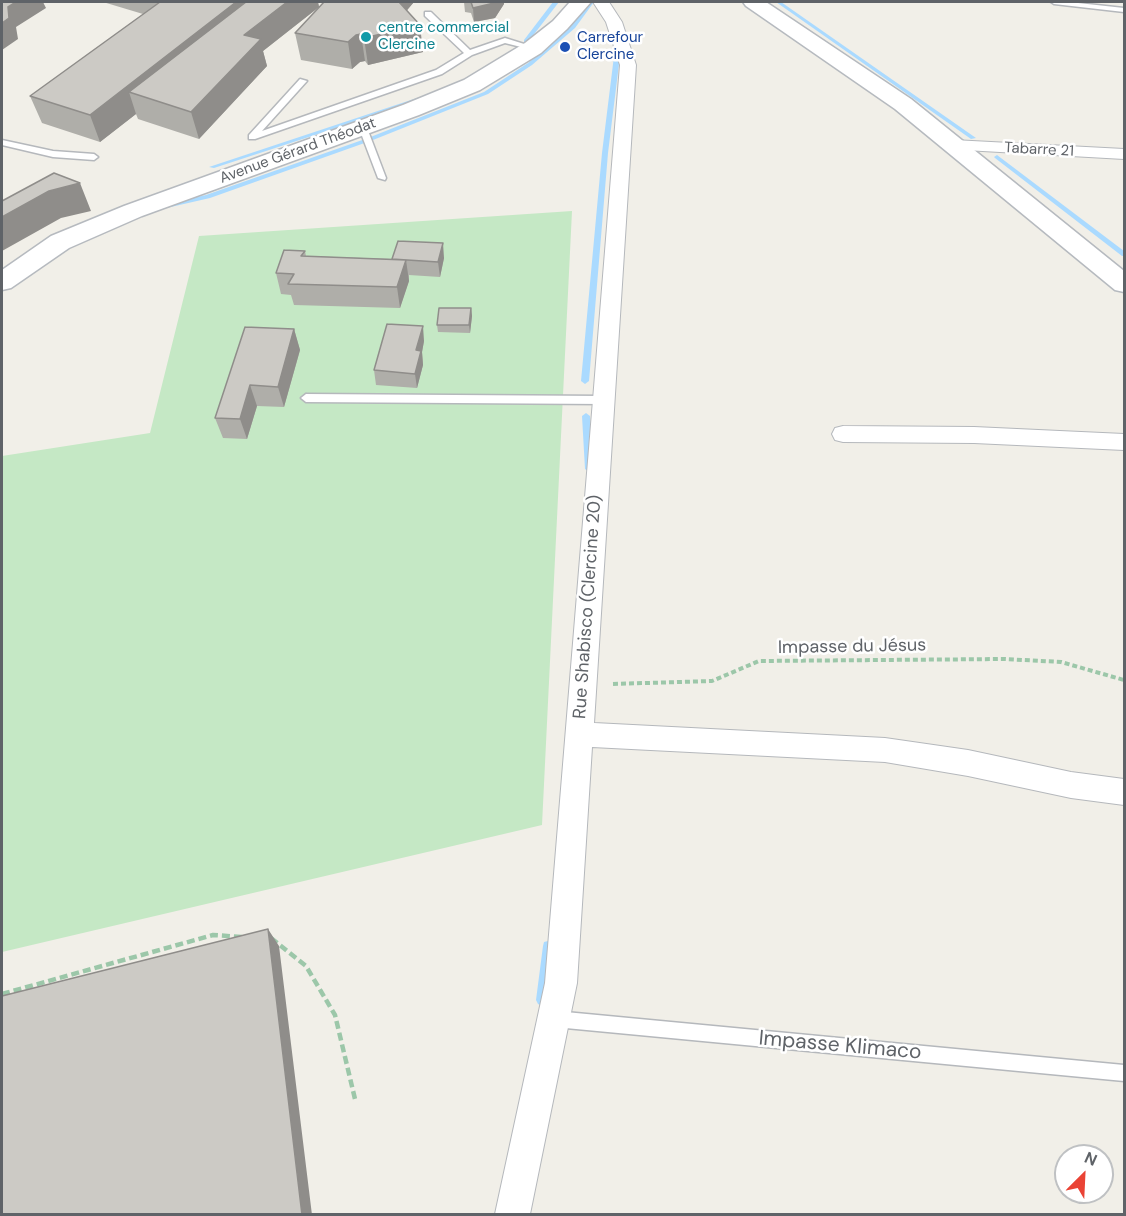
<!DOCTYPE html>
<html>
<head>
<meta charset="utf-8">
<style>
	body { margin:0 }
	#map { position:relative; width:1126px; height:1216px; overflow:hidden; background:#f1efe8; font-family:"DM Sans",sans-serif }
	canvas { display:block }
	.frame { position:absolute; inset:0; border:3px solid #5f6368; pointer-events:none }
	.north { position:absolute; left:1054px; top:1144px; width:60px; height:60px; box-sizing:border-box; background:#fff; border:2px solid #bfc1c3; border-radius:50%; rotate:24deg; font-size:16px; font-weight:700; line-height:24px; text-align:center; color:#5f6368 }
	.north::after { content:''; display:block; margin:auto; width:21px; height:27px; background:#ea4335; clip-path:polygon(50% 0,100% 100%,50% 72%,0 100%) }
</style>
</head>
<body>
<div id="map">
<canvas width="1126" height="1216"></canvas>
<div class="frame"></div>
<div class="north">N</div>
</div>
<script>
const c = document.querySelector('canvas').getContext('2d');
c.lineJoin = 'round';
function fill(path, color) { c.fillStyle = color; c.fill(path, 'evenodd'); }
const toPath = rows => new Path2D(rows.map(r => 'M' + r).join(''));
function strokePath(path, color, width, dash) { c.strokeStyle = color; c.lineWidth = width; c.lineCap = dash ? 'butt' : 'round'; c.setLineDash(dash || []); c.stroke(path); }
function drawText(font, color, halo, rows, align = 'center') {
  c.font = font + ' "DM Sans",sans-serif'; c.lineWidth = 5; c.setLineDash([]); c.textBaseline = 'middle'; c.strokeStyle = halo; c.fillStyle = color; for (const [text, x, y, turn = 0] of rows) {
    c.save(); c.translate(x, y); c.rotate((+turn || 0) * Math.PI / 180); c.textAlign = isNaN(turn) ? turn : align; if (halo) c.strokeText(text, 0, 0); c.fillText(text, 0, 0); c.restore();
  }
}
fill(toPath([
	[572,211,542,825,2,952,2,456,150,433,199,236]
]), '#c5e8c5');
fill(toPath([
	[553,2,559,2,528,42,524,42,524,40,553,2],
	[589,2,594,2,575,28,532,65,488,94,373,140,210,198,162,209,159,207,162,205,206,195,368,138,484,92,528,63,571,26,589,2],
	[776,2,781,2,976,138,971,139,776,2],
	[618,46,621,48,608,153,589,381,585,384,581,381,602,153,615,48,618,46],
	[420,97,423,99,422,100,214,168,209,167,420,97],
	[997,155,1124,251,1124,256,1122,256,995,158,994,157,997,155],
	[586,413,590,416,593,469,589,472,585,469,582,416,586,413],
	[548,941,552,942,553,946,548,1000,546,1004,542,1006,538,1004,536,1000,543,946,544,942,548,941]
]), '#aadaff');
const lane = toPath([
	[1051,2,1069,2,1124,8,1124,12,1054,4,1051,2],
	[425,12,431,12,470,50,505,38,537,48,533,50,505,43,472,55,442,74,255,139,249,139,249,135,300,79,307,81,262,131,436,70,464,53,425,16,425,12],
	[363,125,367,128,386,178,385,180,378,178,359,128,363,125],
	[2,140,53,151,94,154,98,157,94,160,53,157,2,145,2,140],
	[306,394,604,396,609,400,604,404,306,402,301,398,306,394],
	[555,1011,1124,1065,1124,1081,555,1027,550,1024,547,1019,550,1014,555,1011]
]);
const street = toPath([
	[593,2,609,2,622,22,636,65,594,723,885,738,968,750,1071,772,1124,779,1124,805,1071,798,968,776,885,762,592,747,577,983,530,1214,495,1214,545,983,593,400,620,65,606,22,593,2],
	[953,140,1124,149,1124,159,947,149,944,145,947,141,953,140],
	[843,426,974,427,1124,434,1124,450,974,443,843,442,835,440,832,434,835,428,843,426]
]);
const secondary = toPath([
	[570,2,591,2,567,29,541,53,480,90,419,115,142,216,69,248,11,288,2,290,2,270,51,236,124,206,403,105,464,80,525,43,553,21,570,2],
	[743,2,766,2,911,99,1124,271,1124,292,1115,290,895,109,746,6,743,2]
]);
strokePath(lane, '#b5b8bc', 3);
strokePath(street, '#b5b8bc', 2);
strokePath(secondary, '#b6babf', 3);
strokePath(toPath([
	[613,684,712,681,759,661,1004,659,1061,662,1124,680]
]), '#9cc7a9', 4, [5, 3]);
strokePath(toPath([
	[271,938,306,966,335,1015,355,1099],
	[2,994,213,935,242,937]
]), '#9cc7a9', 4.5, [8, 4]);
fill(lane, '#fff');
fill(street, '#fff');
fill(secondary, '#fff');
fill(toPath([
	[103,2,318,2,319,7,263,51,267,66,199,139,138,119,136,114,100,142,42,123,30,96,143,14],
	[324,2,414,2,407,10,423,52,368,65,365,61,360,62,352,69,301,60,295,33],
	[464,2,504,2,504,4,495,18,474,22,471,13,465,12],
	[305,251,306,256,392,259,444,258,440,277,409,275,409,281,400,308,294,305,291,295,281,294,276,273],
	[471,308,472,316,470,333,438,332,437,325],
	[294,329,300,350,284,407,257,406,247,439,223,438,215,418],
	[424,341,422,352,423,365,417,388,376,385,374,370]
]), '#afaea9');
fill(toPath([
	[16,2,43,2,46,8,16,27,18,39,2,50,2,23,8,7],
	[236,2,275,2,129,92,136,114,100,142,90,115],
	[287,2,318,2,319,7,263,51,267,66,199,139,191,112,244,35],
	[394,2,414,2,397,22],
	[495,2,504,2,504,4,495,18,474,22,473,8],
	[420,25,423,52,368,65,364,38],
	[361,34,365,61,360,62,352,69,348,42,356,35],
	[80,183,91,211,61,218,2,251,2,217,49,191],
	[443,243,444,258,440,277,438,262],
	[406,260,409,281,400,308,397,287],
	[471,308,472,316,470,333,469,325],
	[423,326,424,341,422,352,423,365,417,388,415,374,416,350],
	[294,329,300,350,284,407,278,387],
	[250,385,257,406,247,439,240,419],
	[268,929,279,946,312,1215,302,1215]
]), '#8f8d8a');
const building = toPath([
	[2,2,16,2,8,7,9,18,2,23,2,2],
	[160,2,236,2,90,115,30,96,160,2],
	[246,2,287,2,244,35,261,39,191,112,129,92,246,2],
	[324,2,399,2,420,25,364,38,361,34,356,35,348,42,295,33,324,2],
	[471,2,495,2,494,3,473,8,471,2],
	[54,173,80,183,49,191,2,217,2,201,54,173],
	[398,241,443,243,438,262,392,259,398,241],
	[284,250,305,251,301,256,406,260,397,287,288,284,294,274,276,273,284,250],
	[439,308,471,308,469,325,437,325,439,308],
	[387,324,423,326,416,350,421,351,415,374,374,370,387,324],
	[245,327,294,329,278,387,250,385,240,419,215,418,245,327],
	[268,929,302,1215,2,1215,2,996,268,929]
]);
fill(building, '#cccac5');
strokePath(building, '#8f8d8a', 1.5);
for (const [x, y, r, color] of [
	[366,37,6,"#0f9aa8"],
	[565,47,6,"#1a4fb4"]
]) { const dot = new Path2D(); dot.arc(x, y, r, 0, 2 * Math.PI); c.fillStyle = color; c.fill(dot); strokePath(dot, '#fff', 2); }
drawText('15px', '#0d838f', '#fff', [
	["centre commercial",378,28],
	["Clercine",378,45]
], 'left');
drawText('15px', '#164399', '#fff', [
	["Carrefour",577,38],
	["Clercine",577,55]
], 'left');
drawText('15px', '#5f6368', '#fff', [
	["Tabarre 21",1039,150,3],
	["Avenue Gérard Théodat",298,151,-20]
]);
drawText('18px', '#5f6368', '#fff', [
	["Rue Shabisco (Clercine 20)",588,607,-86],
	["Impasse du Jésus",852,647,-1]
]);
drawText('21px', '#5f6368', '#fff', [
	["Impasse Klimaco",840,1046,5]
]);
</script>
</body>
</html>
